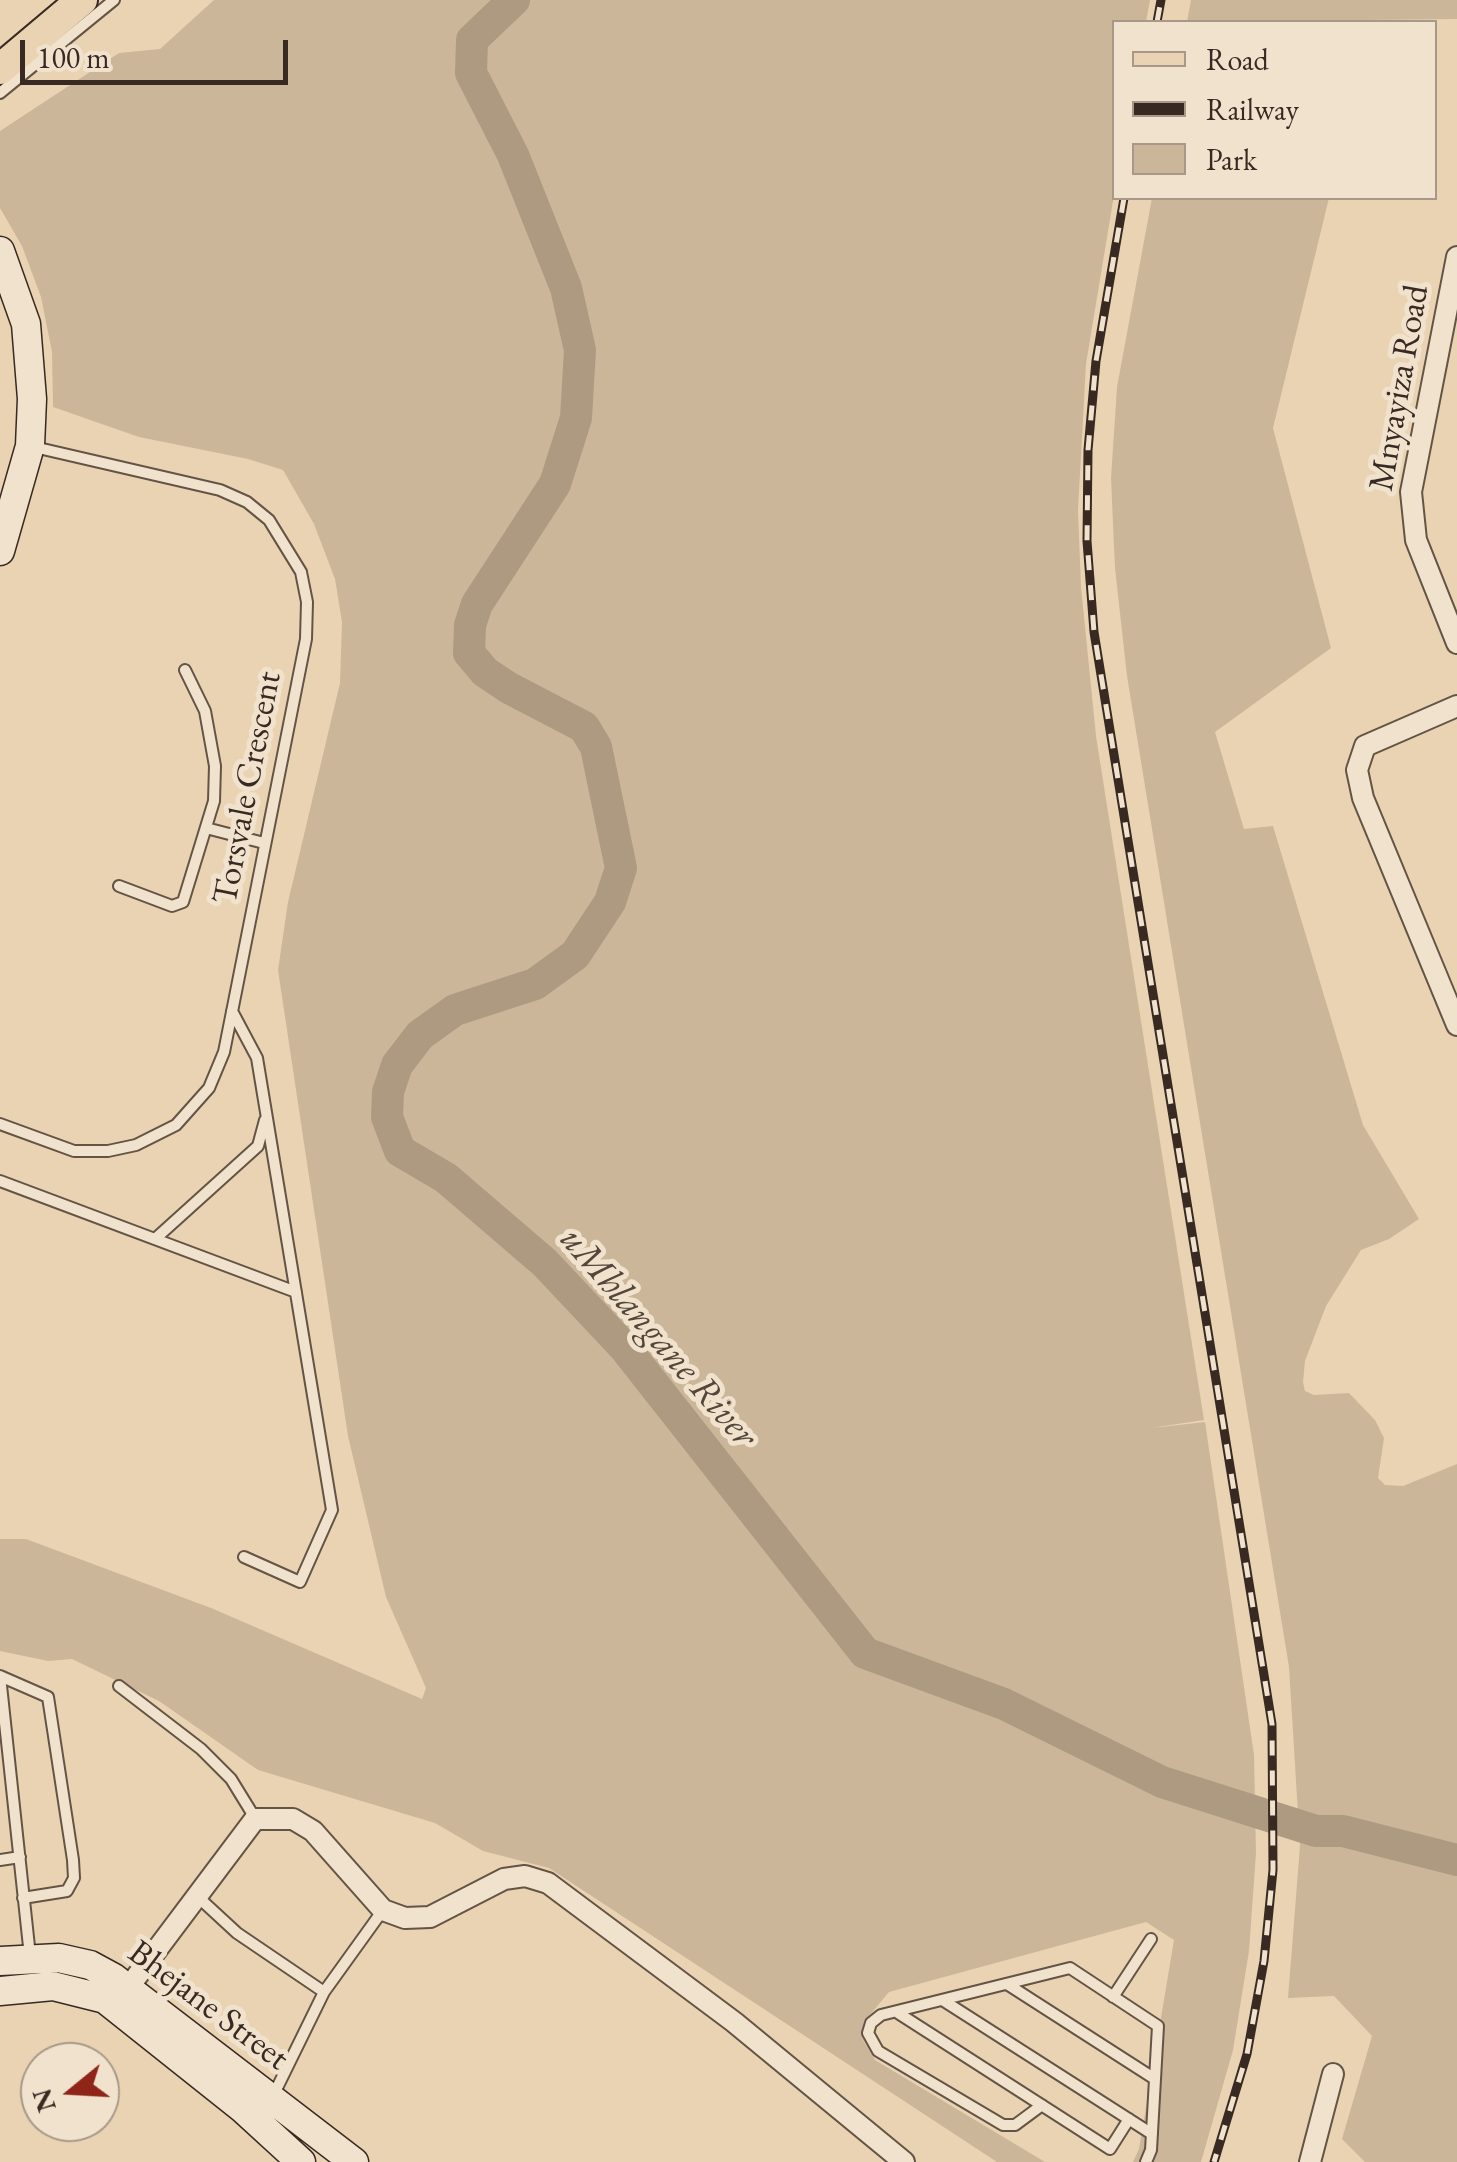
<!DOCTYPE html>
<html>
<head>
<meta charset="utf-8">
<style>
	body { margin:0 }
	#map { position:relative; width:1457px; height:2162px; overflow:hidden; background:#ead3b2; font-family:"EB Garamond",serif }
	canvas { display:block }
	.legend { position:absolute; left:1112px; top:20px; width:325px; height:180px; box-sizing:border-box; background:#f1e2cd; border:2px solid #a79889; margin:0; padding:12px 18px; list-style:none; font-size:30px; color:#382a22 }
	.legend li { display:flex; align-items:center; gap:20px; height:50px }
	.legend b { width:50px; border:2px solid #a79889 }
	.north { position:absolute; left:20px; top:2042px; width:100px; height:100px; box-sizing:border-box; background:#f1e2cd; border:2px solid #a79889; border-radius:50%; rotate:252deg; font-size:28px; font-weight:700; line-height:40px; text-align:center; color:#382a22 }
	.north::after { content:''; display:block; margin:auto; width:35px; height:45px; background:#8f2418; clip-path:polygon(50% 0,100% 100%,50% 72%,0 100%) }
	.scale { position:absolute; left:20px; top:40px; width:268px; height:45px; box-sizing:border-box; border:5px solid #382a22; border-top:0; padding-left:12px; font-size:30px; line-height:35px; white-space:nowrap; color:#382a22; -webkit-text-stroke:8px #f1e2cd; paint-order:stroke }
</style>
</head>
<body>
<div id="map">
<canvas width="1457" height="2162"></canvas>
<ul class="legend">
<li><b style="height:12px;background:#ead3b2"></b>Road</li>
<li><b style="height:12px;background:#382a22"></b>Railway</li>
<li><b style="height:28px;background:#ccb69a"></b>Park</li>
</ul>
<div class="north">N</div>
<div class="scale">100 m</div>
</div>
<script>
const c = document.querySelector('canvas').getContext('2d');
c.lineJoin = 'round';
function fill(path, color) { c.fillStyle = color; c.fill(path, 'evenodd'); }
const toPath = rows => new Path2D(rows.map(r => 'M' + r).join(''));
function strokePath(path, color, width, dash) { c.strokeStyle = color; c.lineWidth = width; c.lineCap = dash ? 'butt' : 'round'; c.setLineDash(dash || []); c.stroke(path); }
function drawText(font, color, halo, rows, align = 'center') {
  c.font = font + ' "EB Garamond",serif'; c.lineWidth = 10; c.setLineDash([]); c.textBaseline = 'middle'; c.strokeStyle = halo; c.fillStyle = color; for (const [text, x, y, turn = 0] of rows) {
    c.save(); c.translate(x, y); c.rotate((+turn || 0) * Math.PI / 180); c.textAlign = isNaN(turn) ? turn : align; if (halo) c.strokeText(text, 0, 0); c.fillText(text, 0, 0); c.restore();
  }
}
fill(toPath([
	[214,0,1150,0,1146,22,1114,22,1114,195,1086,364,1078,510,1081,587,1096,736,1204,1420,1151,1428,1205,1422,1254,1755,1256,1853,1249,1951,1233,2050,1201,2162,1133,2162,1139,2149,1174,1940,1146,1922,889,1992,864,2022,862,2038,875,2060,1045,2162,997,2162,549,1868,483,1851,435,1823,258,1770,159,1701,72,1659,48,1661,0,1651,0,1539,26,1539,211,1608,422,1699,426,1688,386,1597,348,1436,278,970,288,902,340,683,342,622,335,579,314,524,283,470,248,459,139,437,53,407,52,352,41,297,22,246,0,208,0,131,119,53,160,49],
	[1191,0,1457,0,1457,19,1187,22],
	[1152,198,1329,198,1273,428,1331,648,1215,732,1244,829,1273,826,1363,1125,1419,1219,1389,1239,1361,1250,1326,1306,1305,1361,1303,1382,1305,1391,1314,1395,1349,1393,1375,1420,1384,1438,1378,1478,1385,1485,1403,1486,1457,1464,1457,2162,1365,2162,1342,2139,1372,2036,1334,1996,1288,1998,1300,1846,1289,1667,1127,676,1115,568,1111,478,1117,387]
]), '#ccb69a');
strokePath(toPath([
	[514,0,472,40,471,73,513,155,566,288,580,350,576,418,555,484,477,604,470,625,469,653,485,672,509,688,584,727,596,747,621,868,610,902,575,955,535,984,455,1010,420,1035,397,1065,388,1092,387,1117,400,1151,446,1178,545,1263,625,1348,865,1653,1004,1704,1162,1782,1316,1831,1343,1831,1457,1860]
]), '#ad9a81', 32);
const lane = toPath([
	[0,93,114,0],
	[206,828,264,843],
	[119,886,172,906,183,902,214,801,215,766,205,711,185,670],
	[232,1011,257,1058,332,1510,300,1582,244,1557],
	[0,1124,74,1151,108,1151,136,1145,176,1125,209,1088,224,1052,306,639,307,602,301,572,269,520,247,502,220,490,34,447],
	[0,1181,296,1292],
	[155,1239,258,1146,265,1120],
	[0,1676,48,1697,73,1860,74,1878,67,1891,23,1898],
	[0,1676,30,1956],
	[119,1686,201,1749,231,1779,255,1818],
	[0,1860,20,1857],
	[198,1897,237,1933,324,1992],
	[1007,1984,1155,2079],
	[1113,1997,1151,1939],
	[944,2001,1152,2134],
	[898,2013,1110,2149,1129,2119],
	[274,2094,324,1992,383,1910],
	[1042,2105,1015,2125,1003,2125,878,2051,868,2033,871,2023,881,2015,1070,1968,1158,2026,1151,2150,1146,2162]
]);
const street = toPath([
	[1457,257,1411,492,1416,540,1457,643],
	[1457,706,1365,746,1357,770,1363,798,1457,1025],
	[128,1988,255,1819,293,1819,313,1831,383,1910,405,1918,430,1917,504,1879,525,1876,548,1883,734,2022,904,2162],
	[1310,2162,1333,2074]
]);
const secondary = toPath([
	[0,251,26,324,32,399,30,446,0,551],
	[0,1961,59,1958,90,1965,114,1978,354,2162],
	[0,1991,53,1986,105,1999,242,2108,301,2162]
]);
const primary = toPath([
	[0,69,82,0]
]);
strokePath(lane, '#645446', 14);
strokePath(street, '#645446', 24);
strokePath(secondary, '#382a22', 31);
strokePath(primary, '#382a22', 34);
strokePath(lane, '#f1e2cd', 10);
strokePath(street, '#f1e2cd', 20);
strokePath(secondary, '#f1e2cd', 28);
strokePath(primary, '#ead3b2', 30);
const rail = toPath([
	[1157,22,1161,0],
	[1124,198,1096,361,1088,450,1087,541,1094,632,1272,1724,1273,1870,1264,1961,1247,2054,1214,2162]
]);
strokePath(rail, '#382a22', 9);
strokePath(rail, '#f1e2cd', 5, [15]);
drawText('35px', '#382a22', '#f1e2cd', [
	["Mnyayiza Road",1400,388,-80],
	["Torsvale Crescent",248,788,-79],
	["Bhejane Street",208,2006,37]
]);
drawText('italic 38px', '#55463a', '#f1e2cd', [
	["uMhlangane River",658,1338,49]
]);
</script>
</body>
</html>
